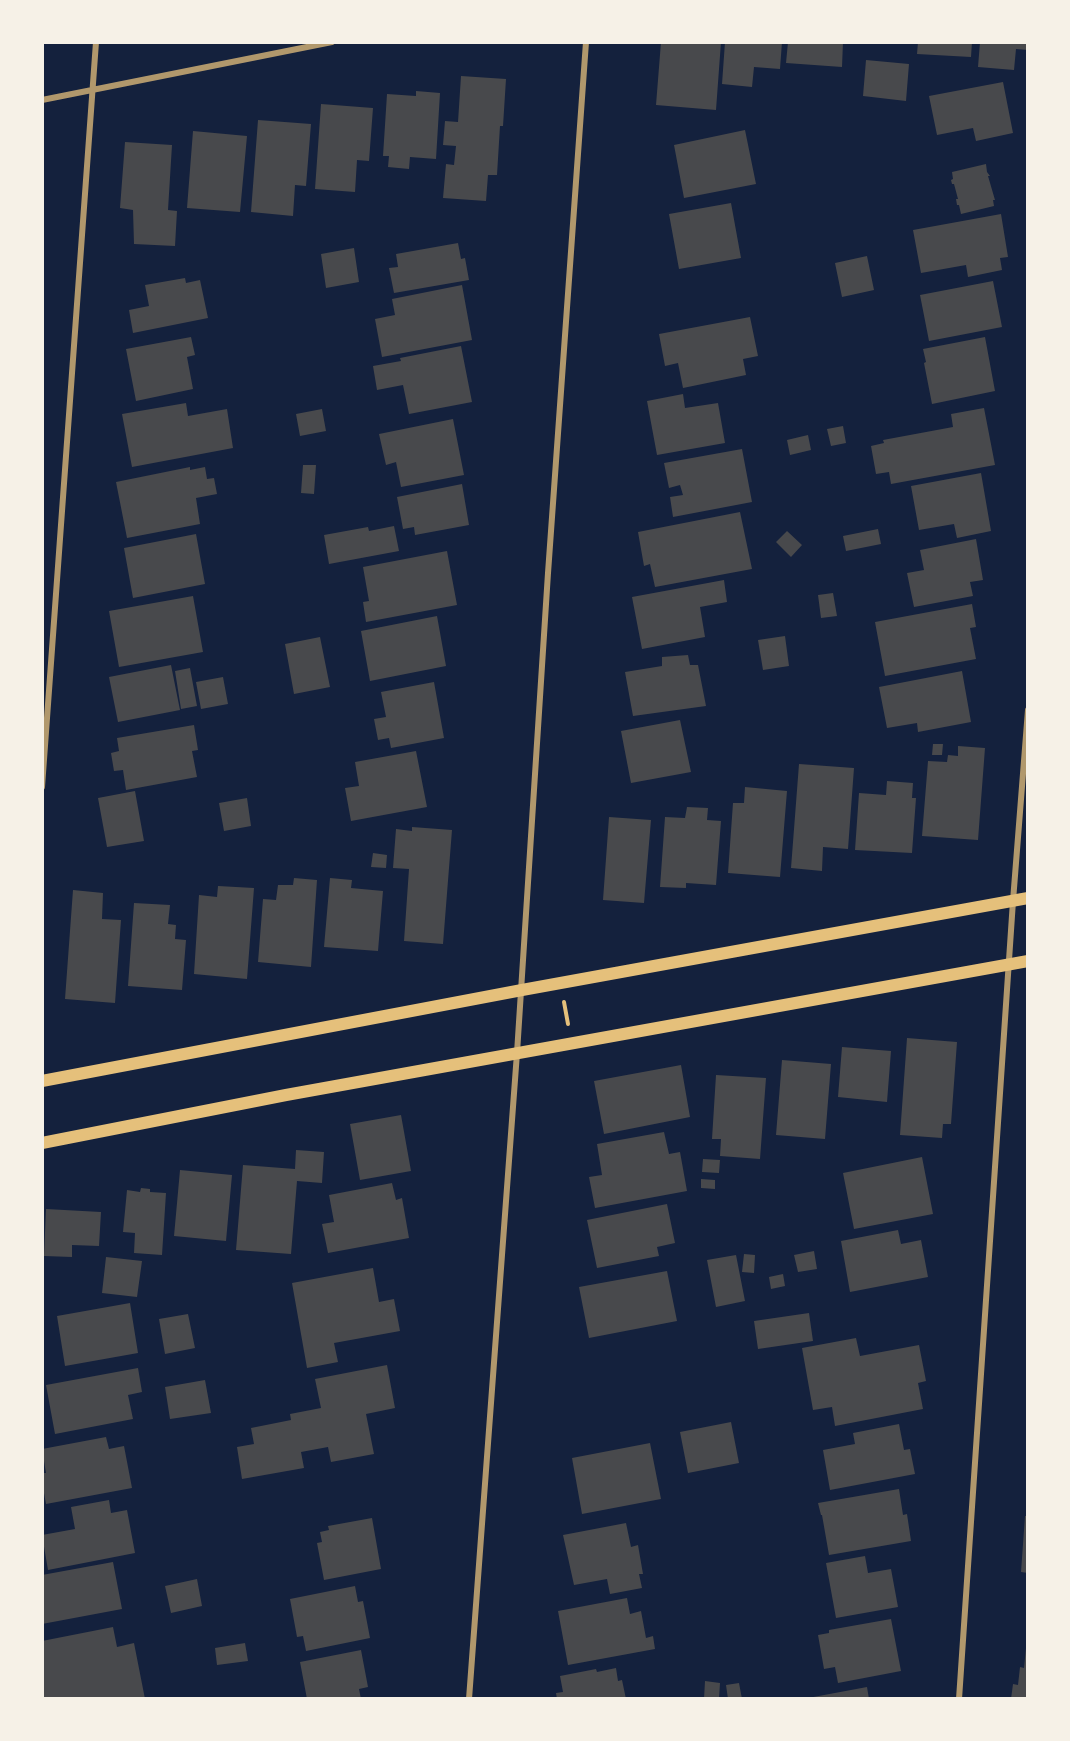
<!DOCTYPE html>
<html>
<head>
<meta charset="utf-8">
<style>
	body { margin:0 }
	#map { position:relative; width:1070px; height:1741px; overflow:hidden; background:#14213d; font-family:Cabin,sans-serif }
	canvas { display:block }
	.frame { position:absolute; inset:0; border:44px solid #f6f1e7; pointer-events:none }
</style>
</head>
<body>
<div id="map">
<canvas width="1070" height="1741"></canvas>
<div class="frame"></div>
</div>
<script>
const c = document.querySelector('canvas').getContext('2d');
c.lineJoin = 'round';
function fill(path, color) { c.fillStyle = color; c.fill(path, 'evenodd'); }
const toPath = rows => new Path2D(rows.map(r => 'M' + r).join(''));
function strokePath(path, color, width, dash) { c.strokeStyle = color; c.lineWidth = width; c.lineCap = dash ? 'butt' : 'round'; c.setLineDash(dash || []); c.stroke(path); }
fill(toPath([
	[661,42,721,42,716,110,656,105],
	[725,42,782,42,780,69,754,67,752,87,722,84],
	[788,42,843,42,842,67,786,63],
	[918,42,972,42,971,57,917,54],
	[980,42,1028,42,1028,50,1016,49,1014,70,978,67],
	[866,60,909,64,906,101,863,96],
	[461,76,506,79,503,126,500,126,497,175,488,175,486,201,443,198,446,164,454,165,456,146,443,145,445,121,458,122],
	[1003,82,1013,133,976,141,973,128,937,135,929,96],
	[416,91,440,93,436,159,410,157,409,169,388,167,389,156,383,156,387,94,416,96],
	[321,104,373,108,369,161,357,160,355,192,315,189],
	[258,120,311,124,306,186,295,185,293,216,251,212],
	[745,130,756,184,684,198,674,145],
	[193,131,247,136,240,212,187,208],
	[125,142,172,145,168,210,177,211,175,246,134,244,133,210,120,208],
	[986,164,987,172,990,176,988,176,995,200,993,200,994,206,961,214,959,205,957,205,956,199,958,199,954,184,952,184,951,180,953,179,952,172],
	[731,203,741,258,679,269,669,214],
	[1001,214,1008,257,1000,258,1002,270,968,277,966,265,921,273,913,230],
	[458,243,461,259,465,258,469,280,394,293,389,268,398,267,396,254],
	[354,248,359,282,326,288,321,254],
	[867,256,874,290,842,297,835,263],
	[185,278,186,283,200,280,208,318,133,333,129,310,149,306,145,285],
	[993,281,1002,327,929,341,920,295],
	[462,285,472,340,382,357,375,319,395,315,392,299],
	[750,317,758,356,743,359,746,375,683,388,678,363,665,366,659,334],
	[191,337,195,355,187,357,193,389,136,401,126,349],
	[985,337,995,391,932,404,924,363,926,362,923,349],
	[461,346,472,402,409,414,403,385,377,390,373,366,401,361,400,358],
	[683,394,685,408,718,403,725,443,657,455,647,401],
	[186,403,188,416,227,409,233,448,132,467,122,414],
	[984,408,995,465,891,484,889,472,876,474,871,446,884,443,883,440,953,427,951,414],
	[322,409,326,431,300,436,296,414],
	[453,419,464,475,401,487,396,462,386,465,379,434],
	[843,426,846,443,831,446,827,429],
	[808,435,811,450,790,455,787,440],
	[742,449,752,502,673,517,670,497,683,495,680,485,669,488,664,463],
	[303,465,316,465,314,494,301,493],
	[190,467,190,470,205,467,207,479,214,478,217,494,196,498,200,524,127,538,116,482],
	[981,473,991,531,957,538,954,524,919,530,911,486],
	[462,484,469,525,415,535,414,527,403,529,397,497],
	[740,512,752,569,655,587,650,564,644,566,638,532],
	[394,526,399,551,329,564,324,535,368,527,369,531],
	[878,529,881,544,846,551,843,536],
	[787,531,802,545,791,557,776,542],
	[196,534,205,584,133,598,124,548],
	[976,539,983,580,970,582,973,596,914,607,907,573,924,570,920,550],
	[447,551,457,605,366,622,363,602,369,601,363,567],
	[724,580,727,602,700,607,705,637,642,649,632,597],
	[833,593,837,616,821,618,818,595],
	[193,596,203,652,119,667,109,611],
	[972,604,976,627,970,628,976,659,885,676,875,622],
	[437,616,446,666,370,681,361,631],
	[785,636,789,666,763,670,758,640],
	[320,637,330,687,294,694,285,644],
	[688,655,690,665,698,665,706,706,633,716,625,672,662,666,662,657],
	[171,665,180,710,118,722,109,677],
	[190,668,197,706,181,709,175,671],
	[962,671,971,722,918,732,917,723,887,728,879,687],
	[223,677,228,704,201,709,196,682],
	[434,682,444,738,391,748,389,738,378,740,374,719,386,717,381,692],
	[680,720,691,772,631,783,621,731],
	[194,725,198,750,192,751,197,777,126,790,123,770,114,771,111,753,119,751,117,738],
	[933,744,943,744,942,755,932,755],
	[958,746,985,748,978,840,922,836,928,761,947,762,948,755,958,756],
	[416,751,427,807,351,821,345,788,359,786,355,762],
	[799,764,854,768,848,849,823,847,822,871,791,868],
	[887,781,913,783,912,798,916,798,912,853,855,850,859,793,886,795],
	[745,787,787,791,780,877,728,873,733,803,744,803],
	[135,791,144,841,107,847,98,798],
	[247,798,251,826,224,831,219,803],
	[687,807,708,808,707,820,721,821,716,885,686,883,686,888,660,887,665,817,685,818],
	[609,817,651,820,644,903,603,900],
	[412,827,452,830,443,944,404,941,409,869,393,868,396,829,412,831],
	[373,853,387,855,386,868,371,867],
	[294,878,317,880,311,967,258,962,263,899,276,900,278,885,293,885],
	[330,878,352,880,351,888,383,891,378,951,324,947],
	[218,886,254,888,247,979,194,974,199,895,217,897],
	[73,890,103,893,102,919,121,920,115,1003,65,999],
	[134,903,170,905,168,924,176,925,175,939,186,940,182,990,128,986],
	[907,1038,957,1042,951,1124,943,1124,942,1138,900,1135],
	[842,1047,891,1051,887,1102,838,1097],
	[782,1060,831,1064,825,1139,776,1135],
	[681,1065,690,1117,604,1134,594,1081],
	[716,1075,766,1078,760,1159,720,1156,721,1139,712,1139],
	[401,1115,411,1171,360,1180,350,1124],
	[664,1132,669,1154,680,1152,687,1191,595,1208,589,1177,602,1175,597,1144],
	[296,1150,324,1152,322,1183,297,1181,291,1254,236,1250,243,1165,295,1169],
	[922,1157,933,1214,854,1229,843,1173],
	[703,1159,720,1160,719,1173,702,1172],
	[180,1170,232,1175,226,1241,174,1236],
	[701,1179,715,1180,715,1189,701,1188],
	[392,1183,396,1200,402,1198,409,1238,328,1253,322,1224,334,1222,329,1195],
	[141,1188,150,1189,150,1192,166,1193,162,1255,134,1253,135,1233,123,1232,127,1190,140,1192],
	[667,1204,675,1243,657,1247,659,1256,597,1268,587,1220],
	[46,1209,101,1212,99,1246,72,1245,72,1257,44,1256],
	[898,1230,901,1244,921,1240,928,1277,850,1292,841,1241],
	[814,1251,817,1269,798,1272,794,1255],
	[744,1254,755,1255,754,1273,742,1272],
	[736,1255,745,1301,716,1307,707,1260],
	[106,1257,142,1261,137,1297,102,1293],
	[373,1268,379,1302,394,1299,400,1331,334,1343,338,1362,307,1368,292,1283],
	[667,1271,677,1321,589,1338,579,1287],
	[783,1274,785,1286,771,1289,769,1277],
	[130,1303,138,1353,65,1366,57,1316],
	[809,1313,813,1341,758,1349,754,1321],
	[188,1314,195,1348,165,1354,159,1319],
	[856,1338,860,1356,919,1345,926,1381,918,1383,923,1409,835,1426,832,1407,813,1410,802,1348],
	[387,1365,395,1408,366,1414,374,1454,331,1462,328,1447,301,1452,304,1468,242,1479,237,1447,254,1444,251,1428,291,1420,290,1414,321,1408,315,1379],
	[138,1368,142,1392,128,1395,133,1419,55,1434,46,1385],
	[205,1380,211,1413,170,1419,165,1387],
	[731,1422,739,1463,688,1473,680,1432],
	[899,1424,904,1450,910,1449,915,1474,830,1490,823,1450,855,1444,853,1433],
	[106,1437,109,1449,124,1446,132,1488,46,1504,42,1482,42,1473,46,1473,42,1449],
	[650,1443,661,1499,582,1514,572,1458],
	[899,1489,903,1515,907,1514,911,1541,829,1555,822,1515,821,1515,818,1503],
	[109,1500,111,1513,127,1510,135,1553,48,1570,42,1535,75,1529,71,1507],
	[1025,1516,1028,1516,1028,1573,1021,1572],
	[372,1518,381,1569,324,1580,317,1543,322,1542,320,1532,329,1530,328,1526],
	[626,1523,631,1547,638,1545,643,1574,639,1574,642,1588,610,1594,607,1579,574,1585,563,1535],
	[865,1556,868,1573,891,1569,898,1607,836,1618,826,1563],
	[113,1562,122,1609,42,1624,42,1575],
	[197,1579,202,1606,171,1613,165,1586],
	[355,1586,358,1602,363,1601,370,1638,306,1651,303,1636,297,1637,290,1599],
	[627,1598,630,1614,641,1611,646,1638,653,1636,655,1649,568,1665,558,1611],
	[891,1619,901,1671,838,1683,835,1667,824,1669,818,1635,829,1633,829,1630],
	[113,1627,117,1647,134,1643,145,1699,42,1699,42,1641],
	[245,1643,248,1661,217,1665,215,1648],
	[1026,1648,1028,1649,1028,1699,1011,1699,1013,1684,1018,1685,1020,1667,1024,1668],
	[361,1650,368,1687,359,1689,361,1699,307,1699,300,1662],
	[616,1668,618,1681,622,1680,626,1699,557,1699,556,1693,563,1692,560,1676,596,1669,597,1672],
	[705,1681,720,1683,719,1699,704,1699],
	[739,1683,742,1699,728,1699,726,1685],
	[867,1687,869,1699,808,1699,808,1698]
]), '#48494c');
strokePath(toPath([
	[564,1002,568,1024]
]), '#e5c07b', 4);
strokePath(toPath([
	[42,100,332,42],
	[42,787,96,42],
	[469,1699,517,1053,548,573,586,42],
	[959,1699,1013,901,1028,710]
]), '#b1986c', 6);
strokePath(toPath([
	[42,1081,522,990,1028,898],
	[42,1143,286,1095,1028,961]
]), '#e5c07b', 12);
</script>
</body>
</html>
